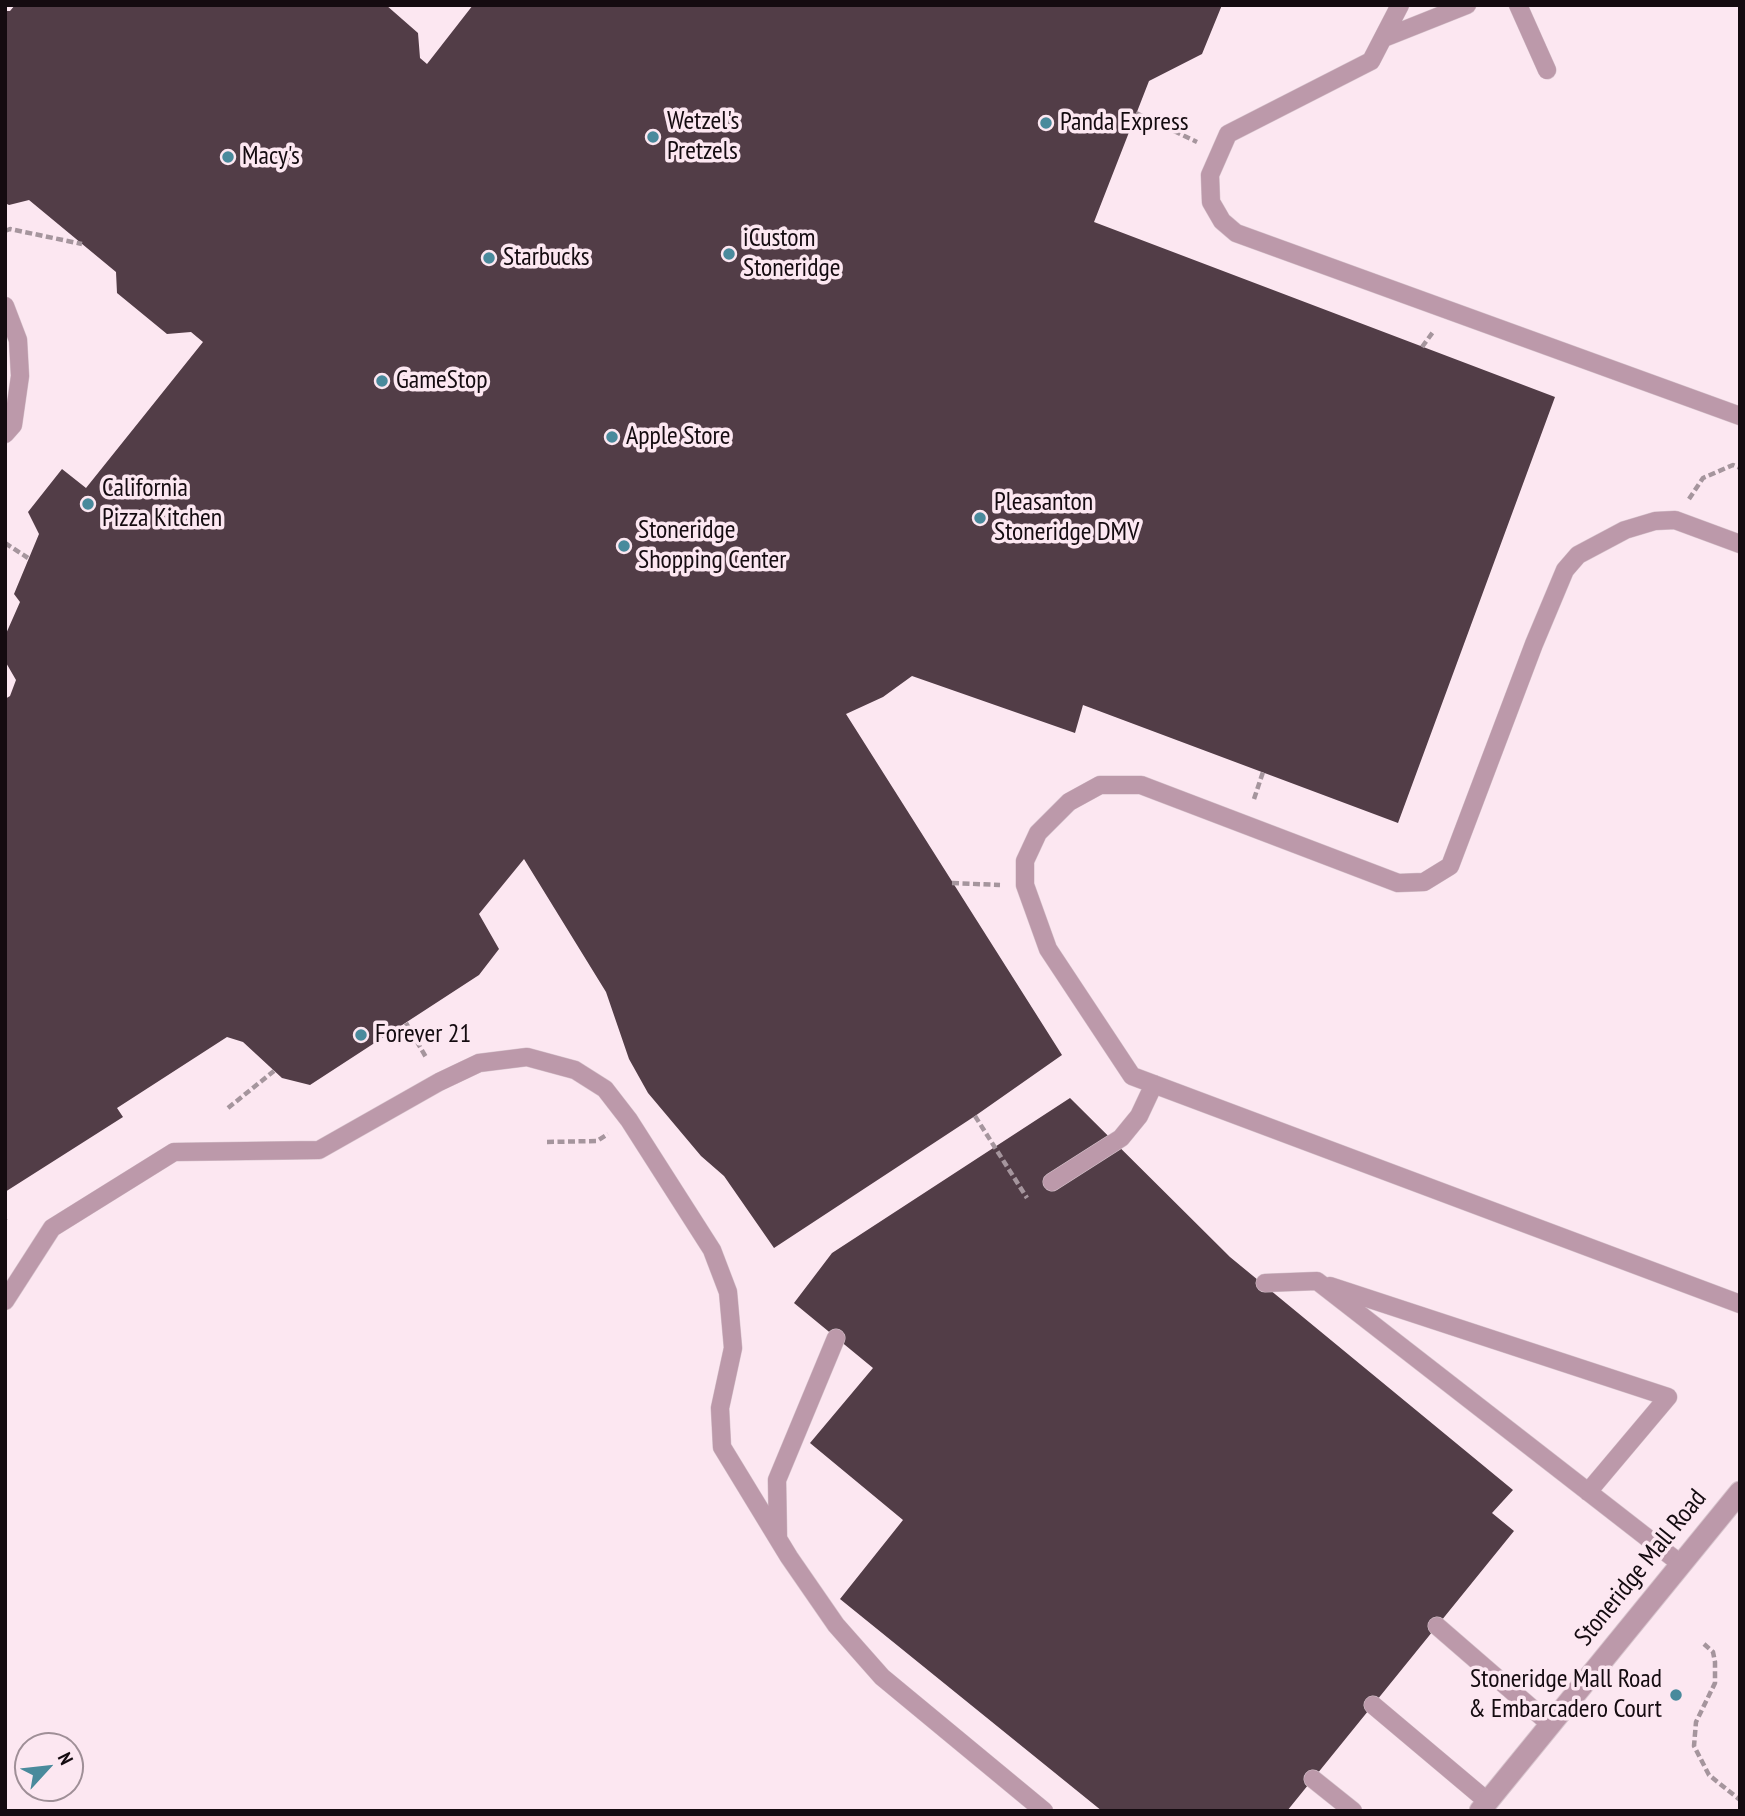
<!DOCTYPE html>
<html>
<head>
<meta charset="utf-8">
<style>
	body { margin:0 }
	#map { position:relative; width:1745px; height:1816px; overflow:hidden; background:#fce7f1; font-family:"PT Sans Narrow",sans-serif }
	canvas { display:block }
	.frame { position:absolute; inset:0; border:7px solid #140b10; pointer-events:none }
	.north { position:absolute; left:14px; top:1732px; width:70px; height:70px; box-sizing:border-box; background:#fce7f1; border:2px solid #9f8f97; border-radius:50%; rotate:63deg; font-size:19px; font-weight:700; line-height:28px; text-align:center; color:#140b10 }
	.north::after { content:''; display:block; margin:auto; width:24px; height:32px; background:#498a9c; clip-path:polygon(50% 0,100% 100%,50% 72%,0 100%) }
</style>
</head>
<body>
<div id="map">
<canvas width="1745" height="1816"></canvas>
<div class="frame"></div>
<div class="north">N</div>
</div>
<script>
const c = document.querySelector('canvas').getContext('2d');
c.lineJoin = 'round';
function fill(path, color) { c.fillStyle = color; c.fill(path, 'evenodd'); }
const toPath = rows => new Path2D(rows.map(r => 'M' + r).join(''));
function strokePath(path, color, width, dash) { c.strokeStyle = color; c.lineWidth = width; c.lineCap = dash ? 'butt' : 'round'; c.setLineDash(dash || []); c.stroke(path); }
function drawText(font, color, halo, rows, align = 'center') {
  c.font = font + ' "PT Sans Narrow",sans-serif'; c.lineWidth = 7; c.setLineDash([]); c.textBaseline = 'middle'; c.strokeStyle = halo; c.fillStyle = color; for (const [text, x, y, turn = 0] of rows) {
    c.save(); c.translate(x, y); c.rotate((+turn || 0) * Math.PI / 180); c.textAlign = isNaN(turn) ? turn : align; if (halo) c.strokeText(text, 0, 0); c.fillText(text, 0, 0); c.restore();
  }
}
fill(toPath([
	[15,5,386,5,418,33,420,58,427,64,473,5,1222,5,1202,54,1149,81,1094,222,1555,397,1398,823,1083,705,1075,733,912,676,883,697,846,714,1062,1055,975,1116,774,1248,724,1176,701,1156,648,1093,629,1059,606,992,524,859,479,914,499,949,479,975,310,1085,282,1078,243,1042,227,1037,117,1108,123,1117,5,1192,5,699,10,696,16,680,5,661,5,636,20,602,14,594,39,534,28,512,62,469,86,488,203,342,191,332,167,334,117,293,116,272,29,200,9,205,5,203,5,11,10,11],
	[1070,1098,1230,1257,1513,1490,1492,1513,1514,1531,1287,1811,1102,1811,840,1599,903,1520,810,1443,873,1368,794,1303,832,1253]
]), '#523d47');
const lane = toPath([
	[1400,5,1371,61,1228,134,1210,175,1211,202,1222,221,1236,233,1740,416],
	[1518,5,1547,70],
	[1384,38,1467,5],
	[5,306,18,340,20,376,13,425,5,434],
	[1740,544,1675,520,1655,521,1625,530,1578,555,1565,570,1534,644,1450,866,1424,882,1398,883,1141,785,1100,785,1069,802,1038,833,1025,861,1025,885,1048,949,1132,1076,1740,1304],
	[1052,1182,1121,1138,1139,1116,1154,1084],
	[1265,1283,1317,1281,1681,1564],
	[1330,1286,1668,1397,1588,1492],
	[5,1301,52,1228,174,1152,319,1150,439,1082,479,1063,527,1057,575,1070,605,1089,629,1120,712,1250,728,1292,733,1348,720,1408,722,1447,789,1557,836,1625,882,1677,1044,1811],
	[778,1538,777,1480,836,1338],
	[1437,1626,1550,1724],
	[1373,1705,1487,1801],
	[1313,1779,1353,1811]
]);
const street = toPath([
	[1480,1811,1740,1492]
]);
strokePath(lane, '#d7c4cd', 19);
strokePath(street, '#d7c4cd', 23);
strokePath(toPath([
	[1136,113,1197,142],
	[5,231,10,229,82,244],
	[1422,347,1433,332],
	[1689,499,1703,478,1733,465,1740,468],
	[5,543,28,558],
	[1254,799,1263,772],
	[952,883,1000,885],
	[406,1023,427,1059],
	[228,1108,274,1071],
	[975,1116,1027,1198],
	[547,1142,597,1141,608,1134],
	[5,1220,6,1221],
	[1704,1644,1713,1652,1715,1662,1715,1683,1696,1722,1694,1746,1709,1775,1740,1800]
]), '#a5959d', 4.5, [7, 3.5]);
strokePath(lane, '#bc99aa', 18);
strokePath(street, '#bc99aa', 21);
for (const [x, y, r, color] of [
	[1046,123,7,"#498a9c"],
	[653,137,7,"#498a9c"],
	[228,157,7,"#498a9c"],
	[729,254,7,"#498a9c"],
	[489,258,7,"#498a9c"],
	[382,381,7,"#498a9c"],
	[612,437,7,"#498a9c"],
	[88,504,7,"#498a9c"],
	[980,518,7,"#498a9c"],
	[624,546,7,"#498a9c"],
	[361,1035,7,"#498a9c"],
	[1676,1695,7,"#498a9c"]
]) { const dot = new Path2D(); dot.arc(x, y, r, 0, 2 * Math.PI); c.fillStyle = color; c.fill(dot); strokePath(dot, '#fce7f1', 2.5); }
drawText('26px', '#140b10', '#fce7f1', [
	["Wetzel's",667,122],
	["Pretzels",667,152],
	["Panda Express",1060,123],
	["Macy's",242,157],
	["iCustom",743,239],
	["Stoneridge",743,269],
	["Starbucks",503,258],
	["GameStop",396,381],
	["Apple Store",626,437],
	["California",102,489],
	["Pizza Kitchen",102,519],
	["Pleasanton",994,503],
	["Stoneridge DMV",994,533],
	["Stoneridge",638,531],
	["Shopping Center",638,561],
	["Forever 21",375,1035],
	["Stoneridge Mall Road",1662,1680,"right"],
	["& Embarcadero Court",1662,1710,"right"]
], 'left');
drawText('26px', '#140b10', '#fce7f1', [
	["Stoneridge Mall Road",1641,1568,-51]
]);
</script>
</body>
</html>
